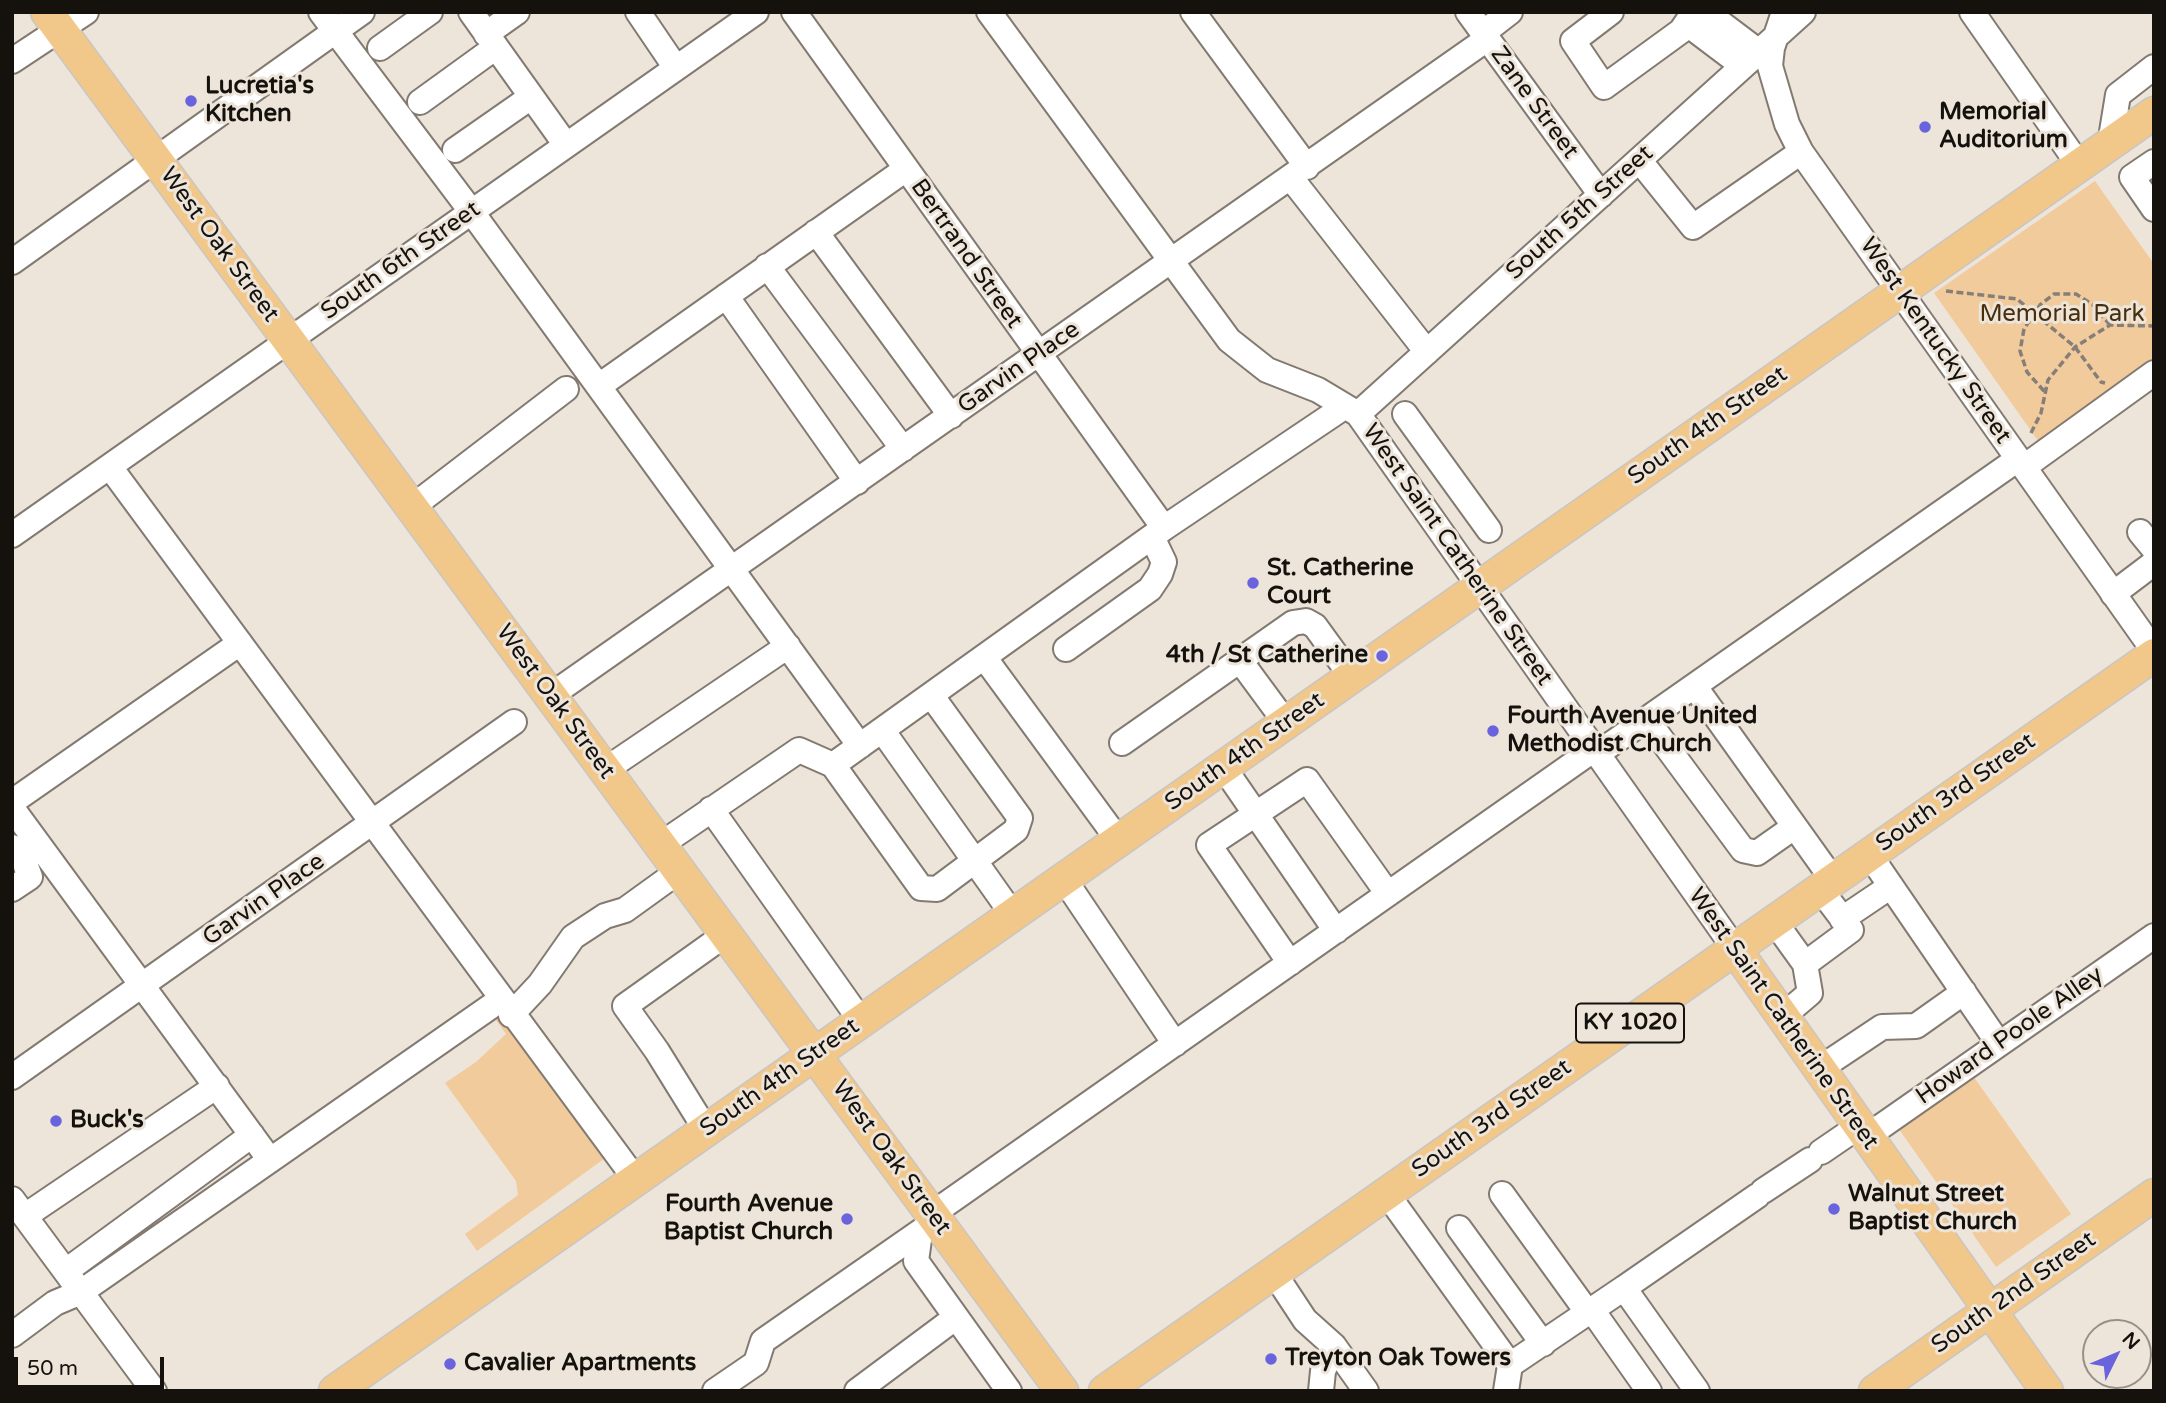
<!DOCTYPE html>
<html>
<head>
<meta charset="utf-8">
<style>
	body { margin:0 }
	#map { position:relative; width:2166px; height:1403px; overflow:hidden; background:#ede4da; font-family:"Varela Round",sans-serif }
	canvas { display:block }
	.frame { position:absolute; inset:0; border:14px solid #15120e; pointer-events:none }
	.north { position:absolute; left:2082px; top:1319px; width:70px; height:70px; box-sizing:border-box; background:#ede4da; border:2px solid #979088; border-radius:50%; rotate:47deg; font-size:19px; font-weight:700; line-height:28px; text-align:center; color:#15120e }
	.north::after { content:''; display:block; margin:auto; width:24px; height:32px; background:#6963dd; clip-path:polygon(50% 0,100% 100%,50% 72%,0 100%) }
	.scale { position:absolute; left:14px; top:1357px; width:150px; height:32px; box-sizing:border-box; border:4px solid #15120e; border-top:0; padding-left:9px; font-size:21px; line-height:24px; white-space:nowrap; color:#15120e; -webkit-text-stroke:5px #ede4da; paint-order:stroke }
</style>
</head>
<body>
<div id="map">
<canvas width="2166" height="1403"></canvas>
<div class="frame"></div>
<div class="north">N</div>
<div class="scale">50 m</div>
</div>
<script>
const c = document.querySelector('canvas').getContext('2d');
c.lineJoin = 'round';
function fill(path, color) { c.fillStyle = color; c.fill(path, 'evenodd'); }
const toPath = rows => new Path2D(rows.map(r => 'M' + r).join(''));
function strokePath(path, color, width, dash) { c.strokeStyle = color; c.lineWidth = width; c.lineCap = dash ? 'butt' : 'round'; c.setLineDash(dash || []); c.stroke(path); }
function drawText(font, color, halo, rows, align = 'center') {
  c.font = font + ' "Varela Round",sans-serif'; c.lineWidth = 6; c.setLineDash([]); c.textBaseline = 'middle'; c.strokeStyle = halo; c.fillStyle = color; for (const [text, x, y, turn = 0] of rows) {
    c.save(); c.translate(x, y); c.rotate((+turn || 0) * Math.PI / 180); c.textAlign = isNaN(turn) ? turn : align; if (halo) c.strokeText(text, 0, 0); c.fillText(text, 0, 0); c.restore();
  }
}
fill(toPath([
	[2095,181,2154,264,2154,366,2041,445,1934,293],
	[500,1010,608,1156,477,1251,465,1234,518,1195,516,1181,445,1083,476,1062,506,1034,493,1016],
	[1971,1073,2071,1214,1996,1267,1896,1125]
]), '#f2cb9d');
const minor = toPath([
	[321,12,471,211,860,746],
	[471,12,566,145],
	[638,12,676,68],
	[794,12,1164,528],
	[989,12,1229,340,1267,370,1318,390,1358,414,1735,949],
	[1193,12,1307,167],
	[1468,12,1601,195],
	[1611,12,1573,41,1604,87,1681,31,1692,15,1704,12],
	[1690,12,1694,29,1743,66],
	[1706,12,1759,52],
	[1784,12,1772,48,1770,66,1787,124,1801,152,2154,651],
	[1972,12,2079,165],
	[1483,33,1510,12],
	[486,34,517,12],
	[380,48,430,12],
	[12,61,86,12],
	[420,102,496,47],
	[2110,144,2118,95,2154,67],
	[455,150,531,97],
	[1639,160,1693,227,1801,152],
	[2154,162,2132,177,2154,209],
	[1291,178,1427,352],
	[816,232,951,416],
	[12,262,362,12],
	[767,266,903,449],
	[726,296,857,482],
	[599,386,906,169],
	[1358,414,1803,12],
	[1405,414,1489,530],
	[110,467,636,1180],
	[2024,467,2154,373],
	[412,507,566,389],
	[2140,532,2154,549],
	[12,535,756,12],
	[2113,594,2154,563],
	[1066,649,1150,589,1160,574,1164,562,1152,537],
	[984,657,1119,841],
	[1241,662,1286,723],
	[1695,687,1833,880],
	[550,696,1487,39],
	[1647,720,1743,850,1757,853,1794,827],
	[882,730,1013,915],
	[1122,743,1293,623,1306,621,1315,626,1352,677],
	[1597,754,2018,459],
	[833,765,921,888,937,889,1016,830,1020,818,931,695],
	[1224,768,1336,931],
	[605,770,788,646],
	[12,802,240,643],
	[12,808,270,1160],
	[711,809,861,1021],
	[660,845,799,750,833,765,1164,528,1344,407],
	[12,847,24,861,30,877,12,889],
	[1869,854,1999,1044],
	[1064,879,1175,1044],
	[1842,919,1891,886],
	[1774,921,1805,964,1851,930,1820,889],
	[1290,963,1209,845,1307,780,1388,894],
	[511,1015,540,984,573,937,605,916,625,910,679,871],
	[1783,1016,1810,993,1805,964],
	[1819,1069,1882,1027,1916,1026,1964,992],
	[12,1077,514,722],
	[706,1130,657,1051,625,1006,726,934],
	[1866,1137,2154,936],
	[1821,1152,1859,1126],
	[1763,1191,1810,1160],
	[1387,1194,1510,1365],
	[1502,1194,1588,1313],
	[12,1199,154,1391],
	[932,1214,1593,750],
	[25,1216,217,1086],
	[1459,1228,1543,1344],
	[920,1232,916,1261,1009,1391],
	[66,1271,252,1135],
	[1274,1273,1305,1320,1334,1346,1366,1391],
	[1624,1288,1757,1196],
	[1592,1310,1649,1391],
	[12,1335,55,1303,81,1292,500,1000],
	[715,1391,756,1363,763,1341,937,1220],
	[857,1391,955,1318],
	[1321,1391,1323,1371,1334,1346],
	[1506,1391,1510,1365,1624,1288,1697,1391]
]);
const major = toPath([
	[47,12,1062,1391],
	[1735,949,2047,1391],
	[335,1391,2154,113],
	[1105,1391,2154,655],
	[1875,1391,2154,1195]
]);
strokePath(minor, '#827a71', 28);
strokePath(major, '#c7c6c5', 35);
strokePath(toPath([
	[1946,291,2017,299,2075,347,2101,382,2105,383],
	[2044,391,2027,372,2020,351,2024,329,2040,305,2054,294,2076,294,2093,305,2110,325],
	[2031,433,2041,413,2048,380,2075,347,2110,325,2154,326]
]), '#867f78', 3.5, [7, 3.5]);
strokePath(minor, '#fff', 24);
strokePath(major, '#f2c78a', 32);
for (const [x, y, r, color] of [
	[191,101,7,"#6963dd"],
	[1925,127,7,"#6963dd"],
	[1253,583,7,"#6963dd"],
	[1382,656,7,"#6963dd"],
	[1493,731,7,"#6963dd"],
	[56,1121,7,"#6963dd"],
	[1834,1209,7,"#6963dd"],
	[847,1219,7,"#6963dd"],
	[1271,1359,7,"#6963dd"],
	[450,1364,7,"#6963dd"]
]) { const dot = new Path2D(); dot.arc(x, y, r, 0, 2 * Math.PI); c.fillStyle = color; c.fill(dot); strokePath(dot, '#ede4da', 2.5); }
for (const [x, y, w] of [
	[1630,1023,108]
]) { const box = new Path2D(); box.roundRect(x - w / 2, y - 19.5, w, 39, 5); c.fillStyle = '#ede4da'; c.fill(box); strokePath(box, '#15120e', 2); }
drawText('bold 23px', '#15120e', null, [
	["KY 1020",1630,1023]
]);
drawText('bold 24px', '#15120e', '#ede4da', [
	["Lucretia's",205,87],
	["Kitchen",205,115],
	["Memorial",1939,113],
	["Auditorium",1939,141],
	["St. Catherine",1267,569],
	["Court",1267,597],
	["4th / St Catherine",1368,656,"right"],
	["Fourth Avenue United",1507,717],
	["Methodist Church",1507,745],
	["Buck's",70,1121],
	["Walnut Street",1848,1195],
	["Baptist Church",1848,1223],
	["Fourth Avenue",833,1205,"right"],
	["Baptist Church",833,1233,"right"],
	["Treyton Oak Towers",1285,1359],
	["Cavalier Apartments",464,1364]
], 'left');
drawText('24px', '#15120e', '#ede4da', [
	["Zane Street",1534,103,54],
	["South 5th Street",1580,213,-42],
	["West Oak Street",219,245,54],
	["Bertrand Street",966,254,55],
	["South 6th Street",401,261,-35],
	["West Kentucky Street",1935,341,55],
	["Garvin Place",1019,368,-35],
	["South 4th Street",1708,426,-35],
	["West Saint Catherine Street",1457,555,55],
	["West Oak Street",555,702,54],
	["South 4th Street",1245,752,-35],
	["South 3rd Street",1956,793,-35],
	["Garvin Place",264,900,-35],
	["West Saint Catherine Street",1783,1019,55],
	["Howard Poole Alley",2010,1036,-35],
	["South 4th Street",780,1078,-35],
	["South 3rd Street",1492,1119,-35],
	["West Oak Street",891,1158,54],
	["South 2nd Street",2014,1293,-35]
]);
drawText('24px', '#472f0e', '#ede4da', [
	["Memorial Park",2062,315]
]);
</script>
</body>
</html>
